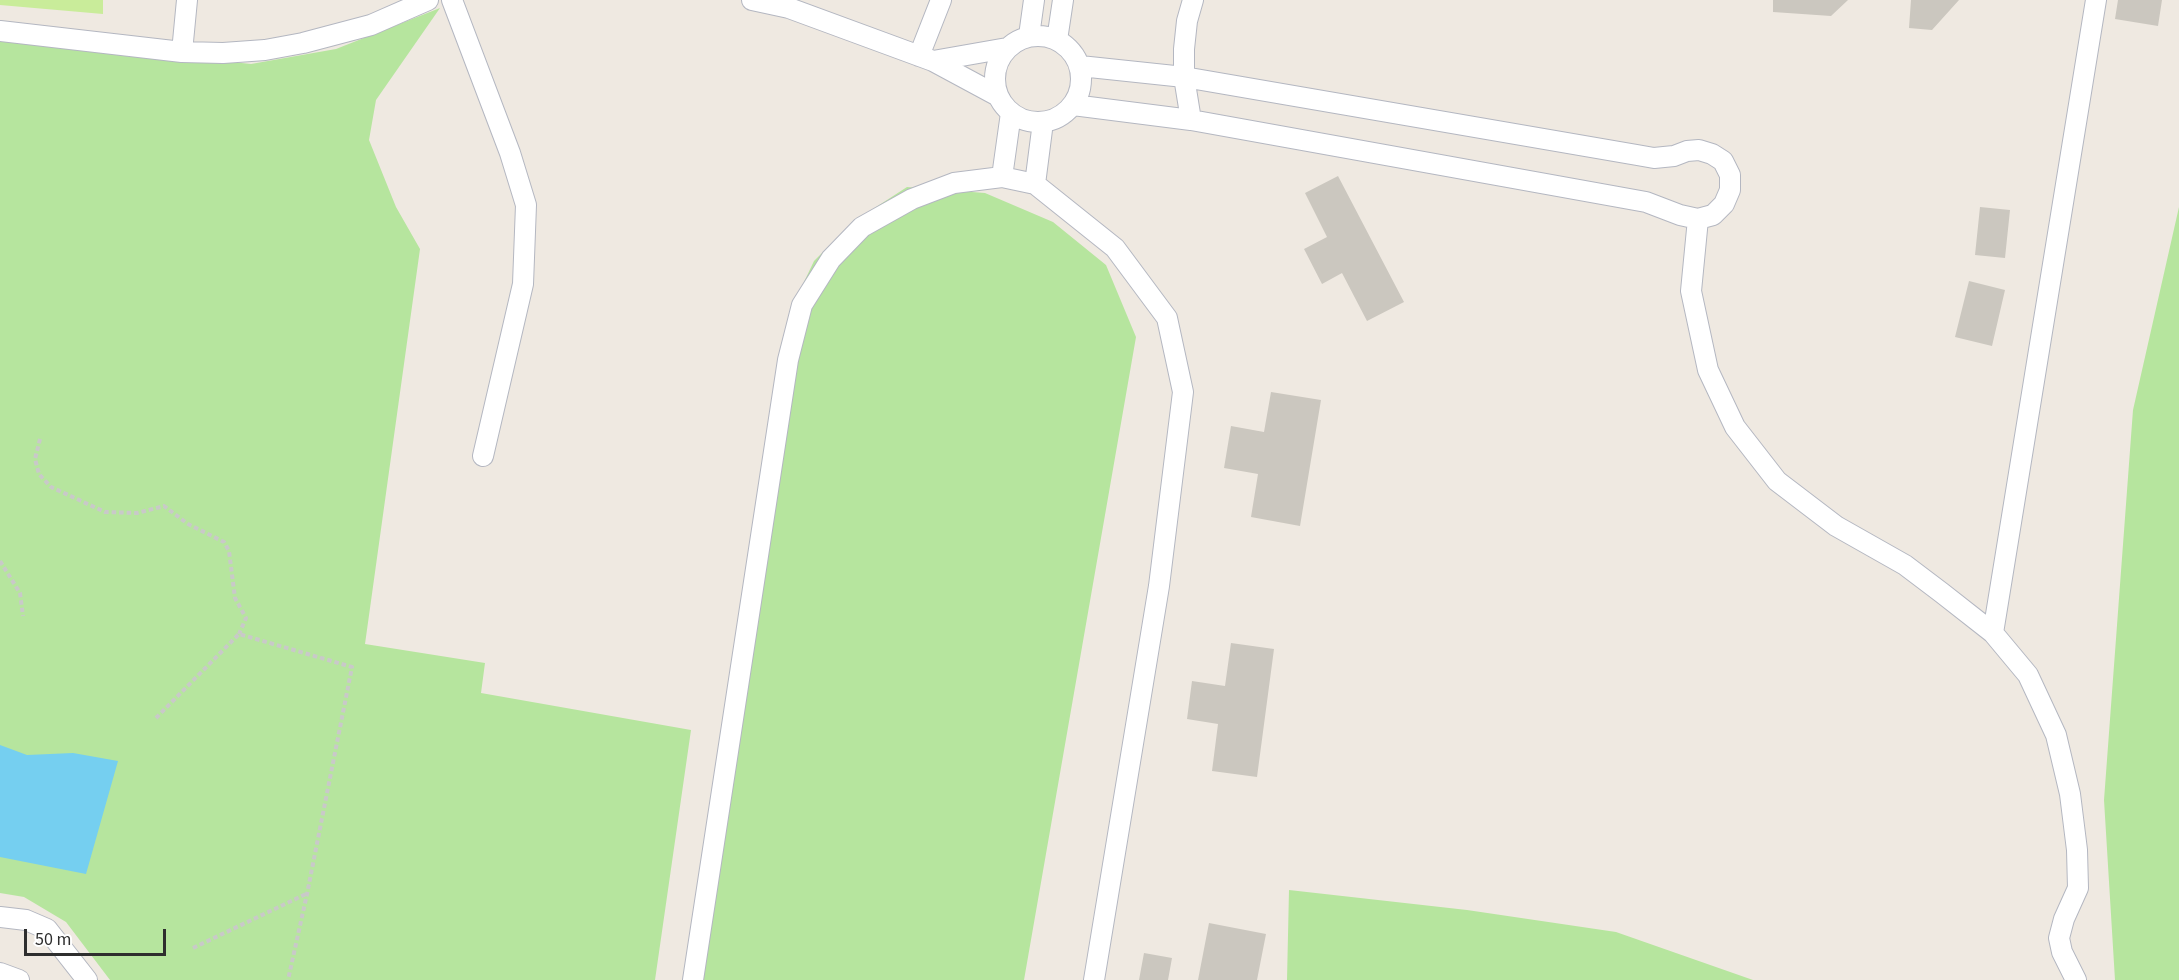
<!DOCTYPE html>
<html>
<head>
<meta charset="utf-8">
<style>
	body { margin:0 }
	#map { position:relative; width:2179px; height:980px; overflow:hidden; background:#efe9e1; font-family:"Source Sans 3",sans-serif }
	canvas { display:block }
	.scale { position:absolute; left:24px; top:929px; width:142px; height:27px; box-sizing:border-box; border:3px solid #2e2e2e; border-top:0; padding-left:8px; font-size:18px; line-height:21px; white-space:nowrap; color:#2e2e2e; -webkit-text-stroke:4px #fff; paint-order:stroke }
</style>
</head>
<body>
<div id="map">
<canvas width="2179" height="980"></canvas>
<div class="scale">50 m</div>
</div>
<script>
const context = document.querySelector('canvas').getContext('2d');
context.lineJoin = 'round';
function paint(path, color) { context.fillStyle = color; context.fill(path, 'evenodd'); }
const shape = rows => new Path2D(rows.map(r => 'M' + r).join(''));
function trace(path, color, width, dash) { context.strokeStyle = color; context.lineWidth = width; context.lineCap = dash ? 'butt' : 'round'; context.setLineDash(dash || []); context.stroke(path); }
paint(shape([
	[440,8,376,100,369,140,396,207,420,249,365,644,485,663,481,693,691,730,655,980,110,980,66,922,24,897,0,893,0,37,251,64,336,49],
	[907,187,985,193,1053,222,1106,265,1136,337,1024,980,700,980,794,303,814,261,853,222],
	[2179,207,2179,980,2115,980,2104,800,2133,410],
	[1289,890,1467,910,1616,932,1753,980,1287,980]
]), '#b6e59e');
paint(shape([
	[0,0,103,0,103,14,0,5]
]), '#c9ec9a');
paint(shape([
	[0,745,27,755,73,753,118,761,86,874,0,857]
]), '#75cff0');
paint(shape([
	[1773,0,1848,0,1831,16,1773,12],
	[1911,0,1959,0,1932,30,1909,28],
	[2118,0,2162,0,2158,26,2115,19],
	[1338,176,1404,302,1367,321,1342,273,1322,284,1304,249,1327,237,1305,193],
	[1980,207,2010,210,2005,258,1975,255],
	[1969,281,2005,290,1992,346,1955,337],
	[1271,392,1321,400,1300,526,1251,517,1258,474,1224,468,1231,426,1264,432],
	[1231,643,1274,649,1257,777,1212,771,1218,724,1187,719,1192,681,1225,686],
	[1209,923,1266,934,1257,980,1198,980],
	[1144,953,1172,958,1168,980,1139,980]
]), '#cbc7bf');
const street = shape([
	[452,0,510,153,526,205,523,284,483,456],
	[752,0,789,8,933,61,998,96],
	[0,31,182,52,223,53,265,50,303,43,371,25,428,0],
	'995 79a43 43 0 1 1 86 0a43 43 0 1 1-86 0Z',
	[1029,36,1034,0],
	[1057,40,1063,0],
	[182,52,187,0],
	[919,56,941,0],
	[933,61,1007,48],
	[1073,105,1191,120,1646,202,1680,215,1698,219,1713,215,1724,204,1730,190,1730,175,1723,161,1712,154,1699,150,1687,151,1674,156,1654,158,1637,155,1184,77,1080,66],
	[1191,120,1184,77,1184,49,1187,21,1193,0],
	[1002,177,1011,113],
	[1035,184,1043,122],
	[1698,219,1691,291,1708,370,1735,427,1777,481,1836,526,1905,565,1942,593,1993,633,2028,675,2056,735,2070,794,2077,850,2078,888,2064,919,2059,938,2062,952,2076,980],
	[1993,633,2096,0],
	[0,917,26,920,47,929,87,980],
	[0,973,19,980],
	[693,980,788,360,802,305,831,259,862,227,912,199,954,183,1002,177,1035,184,1115,248,1167,318,1183,392,1159,586,1094,980]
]);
trace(street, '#b4b7c1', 22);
trace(shape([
	[40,439,35,459,39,474,51,487,105,512,137,513,164,506,188,524,224,542,229,551,235,598,246,618,239,634],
	[0,561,20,593,23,616],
	[156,718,239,634,352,667,307,894,288,980],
	[193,948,306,894]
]), '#c9c9c9', 4, [4.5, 3]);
trace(street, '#fff', 20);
</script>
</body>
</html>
